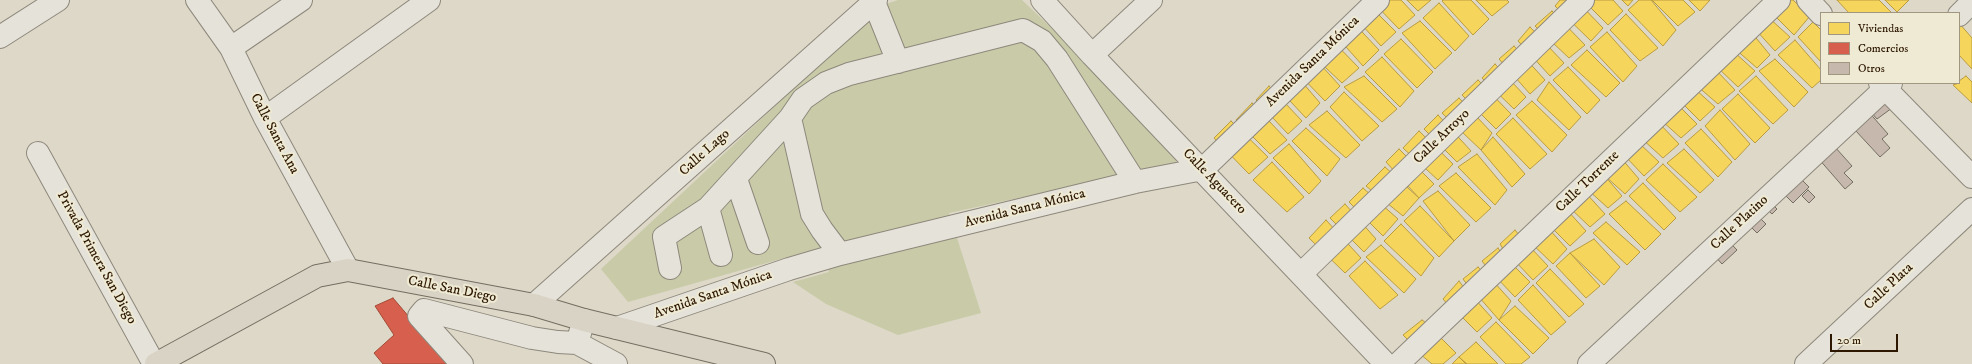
<!DOCTYPE html>
<html>
<head>
<meta charset="utf-8">
<style>
	body { margin:0 }
	#map { position:relative; width:1972px; height:364px; overflow:hidden; background:#ddd8c7; font-family:"IM FELL DW Pica",serif }
	canvas { display:block }
	.legend { position:absolute; left:1820px; top:12px; width:140px; height:72px; box-sizing:border-box; background:#efead4; border:1px solid #a1967f; margin:0; padding:5px 7px; list-style:none; font-size:12px; color:#2d1700 }
	.legend li { display:flex; align-items:center; gap:8px; height:20px }
	.legend b { width:20px; border:1px solid #a1967f }
	.scale { position:absolute; left:1830px; top:334px; width:68px; height:18px; box-sizing:border-box; border:2px solid #2d1700; border-top:0; padding-left:5px; font-size:12px; line-height:14px; white-space:nowrap; color:#2d1700; -webkit-text-stroke:3px #efead4; paint-order:stroke }
</style>
</head>
<body>
<div id="map">
<canvas width="1972" height="364"></canvas>
<ul class="legend">
<li><b style="height:11px;background:#f6d55c"></b>Viviendas</li>
<li><b style="height:11px;background:#d6604d"></b>Comercios</li>
<li><b style="height:11px;background:#c7b8ad"></b>Otros</li>
</ul>
<div class="scale">20 m</div>
</div>
<script>
const context = document.querySelector('canvas').getContext('2d');
context.lineJoin = 'round';
function paint(path, color) { context.fillStyle = color; context.fill(path, 'evenodd'); }
const shape = rows => new Path2D(rows.map(r => 'M' + r).join(''));
function trace(path, color, width, dash) { context.strokeStyle = color; context.lineWidth = width; context.lineCap = dash ? 'butt' : 'round'; context.setLineDash(dash || []); context.stroke(path); }
function write(font, color, halo, rows, align = 'center') {
  context.font = font + ' "IM FELL DW Pica",serif'; context.lineWidth = 4; context.setLineDash([]); context.textBaseline = 'middle'; context.strokeStyle = halo; context.fillStyle = color; for (const [text, x, y, turn = 0] of rows) {
    context.save(); context.translate(x, y); context.rotate((+turn || 0) * Math.PI / 180); context.textAlign = isNaN(turn) ? turn : align; if (halo) context.strokeText(text, 0, 0); context.fillText(text, 0, 0); context.restore();
  }
}
paint(shape([
	[898,0,1022,0,1177,148,1176,164,949,213,981,313,898,335,826,304,793,282,829,272,820,248,628,302,601,269,883,5]
]), '#c9cba8');
const homes = shape([
	[1364,0,1396,32,1381,46,1352,14,1364,0],
	[1371,0,1401,0,1415,15,1399,29,1371,0],
	[1407,0,1431,0,1418,11,1407,0],
	[1443,0,1471,0,1489,19,1473,35,1442,1,1443,0],
	[1476,0,1507,0,1509,2,1492,16,1476,0],
	[1560,0,1576,0,1603,28,1591,41,1555,6,1560,0],
	[1583,0,1613,0,1623,11,1608,25,1583,0],
	[1622,0,1633,0,1628,6,1622,0],
	[1639,0,1651,0,1676,30,1663,46,1628,10,1639,0],
	[1652,0,1683,0,1695,12,1678,26,1652,0],
	[1689,0,1710,0,1700,11,1689,0],
	[1784,0,1793,0,1810,16,1794,35,1772,13,1784,0],
	[1837,0,1879,0,1892,13,1849,13,1837,0],
	[1885,0,1909,0,1897,12,1885,0],
	[1439,3,1469,36,1455,51,1423,18,1439,3],
	[1552,11,1585,45,1569,58,1535,26,1552,11],
	[1626,14,1658,48,1640,61,1610,30,1626,14],
	[1348,17,1379,50,1363,66,1331,30,1348,17],
	[1768,17,1790,37,1775,51,1755,29,1768,17],
	[1420,21,1452,53,1435,69,1402,33,1420,21],
	[1813,22,1821,30,1821,62,1798,37,1813,22],
	[1959,23,1972,38,1972,69,1959,55,1959,23],
	[1530,27,1564,63,1550,76,1518,41,1530,27],
	[1607,32,1637,66,1623,82,1590,47,1607,32],
	[1752,33,1770,55,1757,68,1734,48,1752,33],
	[1327,35,1359,68,1342,83,1310,53,1327,35],
	[1401,39,1433,72,1417,88,1384,54,1401,39],
	[1795,40,1821,70,1821,80,1812,88,1778,55,1795,40],
	[1514,46,1545,80,1530,94,1499,59,1514,46],
	[1587,50,1620,83,1606,97,1571,65,1587,50],
	[1733,51,1755,71,1738,87,1717,67,1733,51],
	[1310,53,1340,86,1325,101,1293,68,1310,53],
	[1382,57,1414,91,1400,107,1365,72,1382,57],
	[1775,59,1808,92,1794,107,1759,71,1775,59],
	[1495,64,1526,97,1514,109,1482,78,1495,64],
	[1568,67,1600,100,1587,114,1553,80,1568,67],
	[1291,69,1320,103,1306,118,1275,85,1291,69],
	[1715,69,1735,90,1718,104,1696,85,1715,69],
	[1364,76,1397,109,1382,122,1344,87,1364,76],
	[1756,76,1788,110,1773,124,1739,91,1756,76],
	[1966,76,1972,82,1972,103,1953,85,1959,83,1959,81,1966,76],
	[1478,80,1511,114,1496,129,1462,95,1478,80],
	[1549,82,1581,117,1569,130,1537,100,1549,82],
	[1269,86,1302,121,1288,134,1256,100,1269,86],
	[1695,89,1715,107,1700,121,1681,102,1695,89],
	[1344,92,1379,126,1362,141,1330,107,1344,92],
	[1738,94,1770,128,1755,143,1722,109,1738,94],
	[1459,98,1492,133,1481,150,1442,113,1459,98],
	[1532,101,1567,135,1552,152,1516,115,1532,101],
	[1252,103,1287,140,1270,154,1236,120,1252,103],
	[1679,106,1697,124,1681,138,1662,121,1679,106],
	[1720,110,1750,144,1735,160,1705,126,1720,110],
	[1327,111,1360,145,1346,158,1309,125,1327,111],
	[1438,115,1471,151,1457,162,1424,129,1438,115],
	[1513,118,1547,154,1530,169,1496,134,1513,118],
	[1231,121,1268,157,1249,174,1214,138,1231,121],
	[1658,122,1679,144,1663,158,1641,138,1658,122],
	[1306,128,1340,159,1327,176,1292,141,1306,128],
	[1701,129,1732,162,1718,177,1685,143,1701,129],
	[1419,131,1453,164,1438,180,1403,148,1419,131],
	[1493,137,1525,174,1512,187,1481,150,1493,137],
	[1639,143,1659,162,1644,176,1624,155,1639,143],
	[1289,144,1321,181,1309,194,1273,158,1289,144],
	[1399,149,1434,184,1419,198,1386,162,1399,149],
	[1684,149,1714,180,1700,193,1667,163,1684,149],
	[1477,154,1507,190,1495,205,1458,167,1477,154],
	[1621,158,1639,179,1625,194,1604,175,1621,158],
	[1272,162,1304,197,1287,212,1253,180,1272,162],
	[1663,164,1697,197,1680,212,1646,180,1663,164],
	[1385,167,1419,198,1403,216,1366,186,1385,167],
	[1456,173,1491,208,1476,222,1439,186,1456,173],
	[1604,175,1622,196,1608,208,1587,189,1604,175],
	[1643,183,1676,218,1664,230,1629,196,1643,183],
	[1363,188,1398,219,1383,236,1349,202,1363,188],
	[1438,191,1470,225,1454,241,1423,201,1438,191],
	[1584,191,1605,214,1590,227,1569,207,1584,191],
	[1626,201,1661,234,1645,250,1609,214,1626,201],
	[1345,204,1376,239,1364,252,1330,218,1345,204],
	[1420,206,1454,241,1439,257,1404,221,1420,206],
	[1567,210,1586,231,1570,246,1551,227,1567,210],
	[1326,220,1361,258,1345,273,1309,238,1326,220],
	[1606,222,1640,252,1627,265,1593,233,1606,222],
	[1401,224,1434,258,1421,276,1384,241,1401,224],
	[1548,228,1567,249,1553,264,1531,243,1548,228],
	[1515,230,1522,239,1507,255,1500,244,1515,230],
	[1594,239,1620,267,1604,285,1570,253,1594,239],
	[1381,245,1416,279,1404,293,1366,257,1381,245],
	[1530,247,1548,266,1533,280,1514,260,1530,247],
	[1498,248,1503,256,1489,270,1482,261,1498,248],
	[1570,253,1600,286,1586,298,1556,266,1570,253],
	[1365,261,1398,295,1380,309,1349,276,1365,261],
	[1511,263,1530,282,1515,297,1496,277,1511,263],
	[1478,267,1485,274,1469,287,1463,279,1478,267],
	[1550,269,1584,304,1569,317,1536,283,1550,269],
	[1459,281,1467,292,1450,307,1443,299,1459,281],
	[1493,281,1511,301,1499,320,1479,297,1493,281],
	[1533,285,1566,322,1551,335,1518,300,1533,285],
	[1474,298,1492,318,1477,332,1455,310,1474,298],
	[1515,306,1549,338,1533,354,1499,320,1515,306],
	[1422,320,1430,326,1412,344,1403,335,1422,320],
	[1496,322,1530,357,1521,364,1506,364,1480,337,1496,322],
	[1437,334,1456,353,1443,364,1432,364,1419,353,1437,334],
	[1476,342,1498,364,1467,364,1459,357,1476,342],
	[1459,357,1466,364,1452,364,1459,357]
]);
paint(homes, '#f6d55c');
trace(homes, '#ba9c40', 1);
const shops = shape([
	[393,298,449,364,383,364,374,353,394,335,375,306,393,298]
]);
paint(shops, '#d6604d');
trace(shops, '#a34a36', 1);
const building = shape([
	[1878,85,1896,105,1877,119,1864,104,1878,85],
	[1860,102,1888,134,1882,139,1890,148,1880,157,1843,117,1860,102],
	[1826,137,1852,166,1844,173,1853,182,1845,189,1811,150,1826,137],
	[1790,168,1809,187,1793,203,1774,184,1790,168],
	[1808,190,1815,197,1809,203,1802,196,1808,190],
	[1760,192,1777,209,1772,214,1755,198,1760,192],
	[1747,205,1766,224,1757,233,1738,214,1747,205],
	[1719,231,1737,250,1722,264,1713,254,1719,231]
]);
paint(building, '#c7b8ad');
trace(building, '#746e62', 1);
const minor = shape([
	[197,0,231,48,265,118,348,270],
	[1042,0,1092,55,1386,364],
	[1808,0,1821,14],
	[874,2,898,62],
	[1959,15,1972,2],
	[0,37,58,0],
	[231,48,301,0],
	[1092,55,1151,0],
	[1880,83,1972,177],
	[265,118,429,0],
	[38,153,154,364],
	[736,179,758,243],
	[708,208,721,255],
	[840,254,822,230,812,214,790,118,803,99,826,83,849,74,1023,30,1042,41,1057,59,1135,182],
	[670,268,664,237,708,208,790,118],
	[1301,274,1583,0],
	[534,305,876,0],
	[617,328,789,269,840,254,1135,182,1203,169,1378,0],
	[577,343,616,364],
	[462,364,419,316,424,310,532,338,558,342,577,343,584,320],
	[1398,364,1779,0],
	[1589,364,1891,83],
	[1806,364,1972,209]
]);
const major = shape([
	[156,364,317,276,348,270,534,305,584,320,764,364]
]);
trace(minor, '#8e887c', 24);
trace(major, '#746e62', 24);
trace(minor, '#e5e2da', 22);
trace(major, '#d9d3c5', 22);
write('14px', '#2d1700', '#efead4', [
	["Avenida Santa Mónica",1313,62,-44],
	["Calle Santa Ana",274,134,62],
	["Calle Arroyo",1442,137,-44],
	["Calle Lago",705,153,-42],
	["Calle Aguacero",1214,182,46],
	["Calle Torrente",1588,182,-44],
	["Avenida Santa Mónica",1025,209,-14],
	["Calle Platino",1740,223,-43],
	["Privada Primera San Diego",96,258,61],
	["Calle Plata",1889,287,-43],
	["Calle San Diego",452,290,11],
	["Avenida Santa Mónica",713,295,-19]
]);
</script>
</body>
</html>
